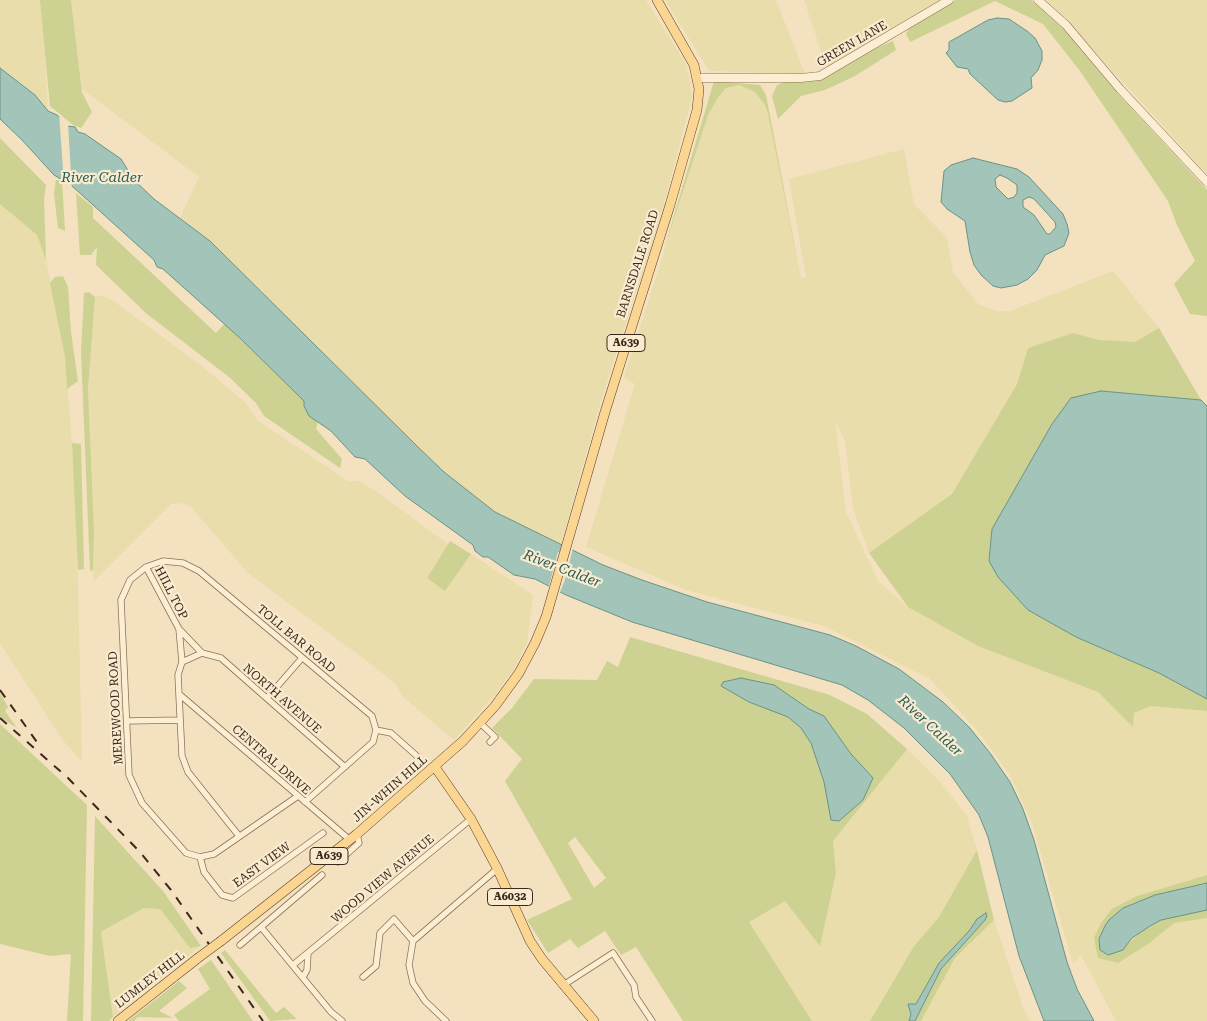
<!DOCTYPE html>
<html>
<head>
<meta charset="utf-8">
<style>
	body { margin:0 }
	canvas { display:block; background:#f3e1bf }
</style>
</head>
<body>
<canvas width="1207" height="1021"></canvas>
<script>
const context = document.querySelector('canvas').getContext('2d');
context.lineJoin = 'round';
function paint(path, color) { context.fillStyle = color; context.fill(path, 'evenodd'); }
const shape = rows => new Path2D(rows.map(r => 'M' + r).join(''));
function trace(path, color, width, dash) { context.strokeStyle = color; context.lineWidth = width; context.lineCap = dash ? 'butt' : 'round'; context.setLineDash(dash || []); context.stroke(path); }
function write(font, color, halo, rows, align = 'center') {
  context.font = font + ' "Roboto Serif",serif'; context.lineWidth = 4.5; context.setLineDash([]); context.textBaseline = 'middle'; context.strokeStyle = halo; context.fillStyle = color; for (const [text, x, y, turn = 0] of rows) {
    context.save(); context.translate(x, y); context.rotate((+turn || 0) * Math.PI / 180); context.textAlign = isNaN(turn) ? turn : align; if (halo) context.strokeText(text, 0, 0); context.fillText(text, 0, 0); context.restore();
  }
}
paint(shape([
	[0,0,42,0,48,111,35,95,0,68],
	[71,0,646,0,684,61,690,79,692,98,660,218,600,404,561,544,495,512,444,472,210,241,180,218,199,177,82,89],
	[665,0,776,0,805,74,712,71,708,69],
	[804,0,942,0,827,69],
	[1046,0,1207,0,1207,174,1072,26],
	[739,85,755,92,765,105,768,114,801,278,806,277,789,179,904,149,914,204,947,238,953,272,978,304,997,311,1010,311,1113,271,1159,328,1135,343,1099,340,1073,333,1028,348,1017,384,952,495,869,553,853,508,845,441,835,421,846,512,878,581,908,607,978,646,1098,692,1133,726,1134,713,1151,706,1207,711,1207,875,1137,896,1151,942,1174,923,1207,918,1207,1021,1116,1021,1081,955,1073,964,1032,823,1010,775,977,730,927,676,928,678,824,626,686,590,586,547,635,384,624,377,708,115,717,99,726,88],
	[0,204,37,235,46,260,65,357,76,494,82,762,62,739,0,643],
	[100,295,112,300,198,363,245,402,257,420,348,481,359,481,380,494,448,544,427,578,446,590,471,554,533,595,527,643,514,669,496,694,454,740,402,696,396,684,371,664,249,574,191,507,183,503,171,504,93,582,94,531,88,389,95,297],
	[907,749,940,782,967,816,977,850,939,917,914,946,870,1021,812,1021,749,922,785,901,820,945,836,873,833,841],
	[144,908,160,909,190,948,201,946,113,1017,101,933],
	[994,920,1023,1007,1030,1021,921,1021,955,958]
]), '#e9ddab');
paint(shape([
	[40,0,71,0,82,92,92,112,81,128,73,125,50,106],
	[956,0,1031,0,1042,8,1065,31,1118,94,1207,190,1207,316,1190,314,1174,284,1195,261,1177,225,1168,201,1080,71,1043,24,995,1,910,42,906,34,909,28],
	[893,41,896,50,855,76,825,90,801,96,778,119,772,96,777,85,785,82,820,79,869,51],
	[714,81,760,85,766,95,801,278,768,114,765,105,755,92,739,85,726,88,717,99,708,115,662,256],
	[0,138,46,185,44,199,46,260,37,235,0,204],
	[56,180,62,180,65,231,58,228,54,194],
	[76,193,93,207,93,218,216,333,225,323,304,401,304,406,318,421,316,429,342,459,340,468,264,416,256,403,229,377,147,314,96,265,97,247,91,255,80,255],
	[63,276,68,287,71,332,78,381,67,389,65,357,50,283,55,277],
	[89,292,95,297,88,389,94,531,93,570,90,571,81,351,84,293],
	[1159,328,1201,400,1101,391,1052,424,992,529,989,561,1028,610,1076,637,1159,673,1207,699,1207,711,1151,706,1134,713,1133,727,1098,692,978,646,908,607,869,553,952,494,1017,384,1028,348,1073,333,1099,340,1135,342],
	[72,443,81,444,84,569,78,570],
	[450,541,471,554,445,591,427,578],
	[630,637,830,695,867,714,907,749,833,841,836,873,820,946,785,901,749,922,812,1021,683,1021,636,947,621,955,605,931,578,948,570,939,548,953,527,920,572,899,505,781,522,759,492,728,512,708,534,679,597,680,607,661,618,667],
	[575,837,606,878,594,888,568,843],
	[0,693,8,707,5,711,17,728,0,717],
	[0,724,87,805,83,1021,67,1021,71,954,50,956,0,944],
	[95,816,163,891,201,946,190,948,160,909,144,908,101,932,113,1017,109,1021,91,1021],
	[977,850,994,920,955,958,921,1021,915,1021,941,969,987,916,977,919,970,931,939,964,916,1004,912,1005,909,1021,870,1021,914,946,939,917],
	[1207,875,1207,883,1133,903,1124,908,1109,920,1099,939,1123,950,1141,931,1161,920,1203,909,1207,910,1207,918,1174,923,1151,942,1118,963,1098,958,1094,938,1101,923,1112,909,1137,896],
	[225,950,276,1013,284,1007,297,1019,270,1021,221,953],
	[211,960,253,1021,179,1021,174,1015,210,989,198,969],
	[179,981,187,988,159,1011,173,1018,138,1017,134,1021,128,1021]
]), '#cdd292');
const water = shape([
	[997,18,1009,19,1027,31,1035,38,1042,51,1042,60,1038,70,1031,78,1032,88,1012,101,1005,102,998,100,970,74,968,69,957,67,946,53,949,50,949,42,988,20,997,18],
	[0,68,35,95,48,111,57,115,67,126,75,127,78,132,85,134,121,159,134,180,154,199,210,241,418,447,444,472,495,512,603,565,642,580,707,602,830,635,856,646,899,669,943,702,969,727,990,753,1010,782,1023,809,1034,840,1067,962,1077,989,1094,1021,1044,1021,1019,956,988,837,979,815,950,774,904,728,868,700,842,685,632,622,566,595,535,579,514,575,488,557,483,557,475,551,473,545,405,496,365,459,355,457,331,431,309,416,304,406,304,401,241,339,163,269,157,267,154,260,72,186,54,175,22,140,0,119,0,68],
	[973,158,1017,169,1029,177,1063,214,1067,224,1069,233,1064,246,1045,255,1037,270,1028,279,1017,285,1001,288,993,286,981,275,974,265,970,252,965,221,947,209,941,202,944,171,951,165,973,158],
	[1000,175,1007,178,1017,185,1017,193,1014,197,1008,199,996,187,995,179,1000,175],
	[1029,197,1034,199,1055,222,1056,227,1050,234,1047,234,1034,215,1023,207,1023,200,1029,197],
	[1101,391,1201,400,1207,406,1207,699,1159,673,1076,637,1028,610,998,577,989,561,992,529,1052,424,1071,398,1101,391],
	[741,678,774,685,809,709,824,716,851,754,873,778,863,800,839,821,831,820,824,782,811,743,801,728,788,717,749,702,721,686,723,682,741,678],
	[1207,883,1207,910,1161,920,1150,926,1132,938,1123,950,1108,955,1100,950,1099,939,1105,926,1109,920,1123,908,1155,895,1207,883],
	[986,913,987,916,985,920,941,969,915,1021,909,1021,911,1014,908,1004,916,1004,939,963,969,931,977,919,986,913]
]);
paint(water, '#a3c4b9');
trace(water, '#699387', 1);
paint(shape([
	[59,113,68,123,72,191,64,183],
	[563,542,573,548,566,577,559,595,548,589,558,552,560,552]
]), '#f3e1bf');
const minor = shape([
	[146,567,179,629,202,653],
	[179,629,182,662],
	[202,653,182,662,178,675,182,756,188,772,239,836],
	[202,653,221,658,345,767],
	[179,694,350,840],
	[267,698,302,658],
	[127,721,180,720],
	[480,723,495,737,490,742],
	[376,730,391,733,418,757],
	[298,796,214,854,200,857,186,853,142,803,129,775,121,600,130,580,146,567,163,561,183,563,199,571,372,716,376,730,373,742,305,802],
	[200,857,204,872,222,895,233,898,323,833],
	[338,862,359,843,357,834],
	[261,927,331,1012,342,1021],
	[240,945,322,875],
	[293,965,471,819],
	[303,977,307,970,308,953],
	[363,977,376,966,380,933,394,919,413,941],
	[565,984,613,953,634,985,636,997,652,1021],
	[446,1021,425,1001,413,983,409,965,413,941,497,869]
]);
const tertiary = shape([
	[1038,0,1066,25,1120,89,1207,182],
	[698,78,801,78,820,76,949,0]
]);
const primary = shape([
	[435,767,471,819,497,868,530,941,542,959,594,1021],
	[221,941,357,834,463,741,495,706,519,673,535,643,546,617,605,412,670,205,697,110,699,89,694,65,657,0],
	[118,1021,198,958]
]);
trace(minor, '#8d7155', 7);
trace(tertiary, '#8d7155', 9);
trace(primary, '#5b3f2a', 10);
trace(minor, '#fceed3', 5.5);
trace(tertiary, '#fceed3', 8);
trace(primary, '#fad692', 9);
trace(shape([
	[0,690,39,745],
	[0,718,68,778,139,851,171,890,263,1021]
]), '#3b291b', 2, [9, 9]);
const primaryBridge = shape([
	[198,958,221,941]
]);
trace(primaryBridge, '#5b3f2a', 10, []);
trace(primaryBridge, '#fad692', 9);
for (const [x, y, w] of [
	[626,343,38],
	[329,856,38],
	[510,897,45]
]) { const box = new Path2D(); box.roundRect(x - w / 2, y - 8.5, w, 17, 4); context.fillStyle = '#f9ebcf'; context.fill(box); trace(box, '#3b291b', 1); }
write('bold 11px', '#3b291b', null, [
	["A639",626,343],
	["A639",329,856],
	["A6032",510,897]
]);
write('12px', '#3b291b', '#f9ebcf', [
	["GREEN LANE",852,44,-30],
	["BARNSDALE ROAD",638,264,-72],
	["HILL TOP",171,593,63],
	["TOLL BAR ROAD",296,639,40],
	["NORTH AVENUE",282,699,41],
	["MEREWOOD ROAD",116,708,-93],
	["CENTRAL DRIVE",271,760,41],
	["JIN-WHIN HILL",390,789,-41],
	["EAST VIEW",262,865,-36],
	["WOOD VIEW AVENUE",383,879,-40],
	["LUMLEY HILL",150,980,-38]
]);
write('italic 14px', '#295d57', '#f9ebcf', [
	["River Calder",102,178],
	["River Calder",562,569,21],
	["River Calder",930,726,43]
]);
</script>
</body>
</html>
